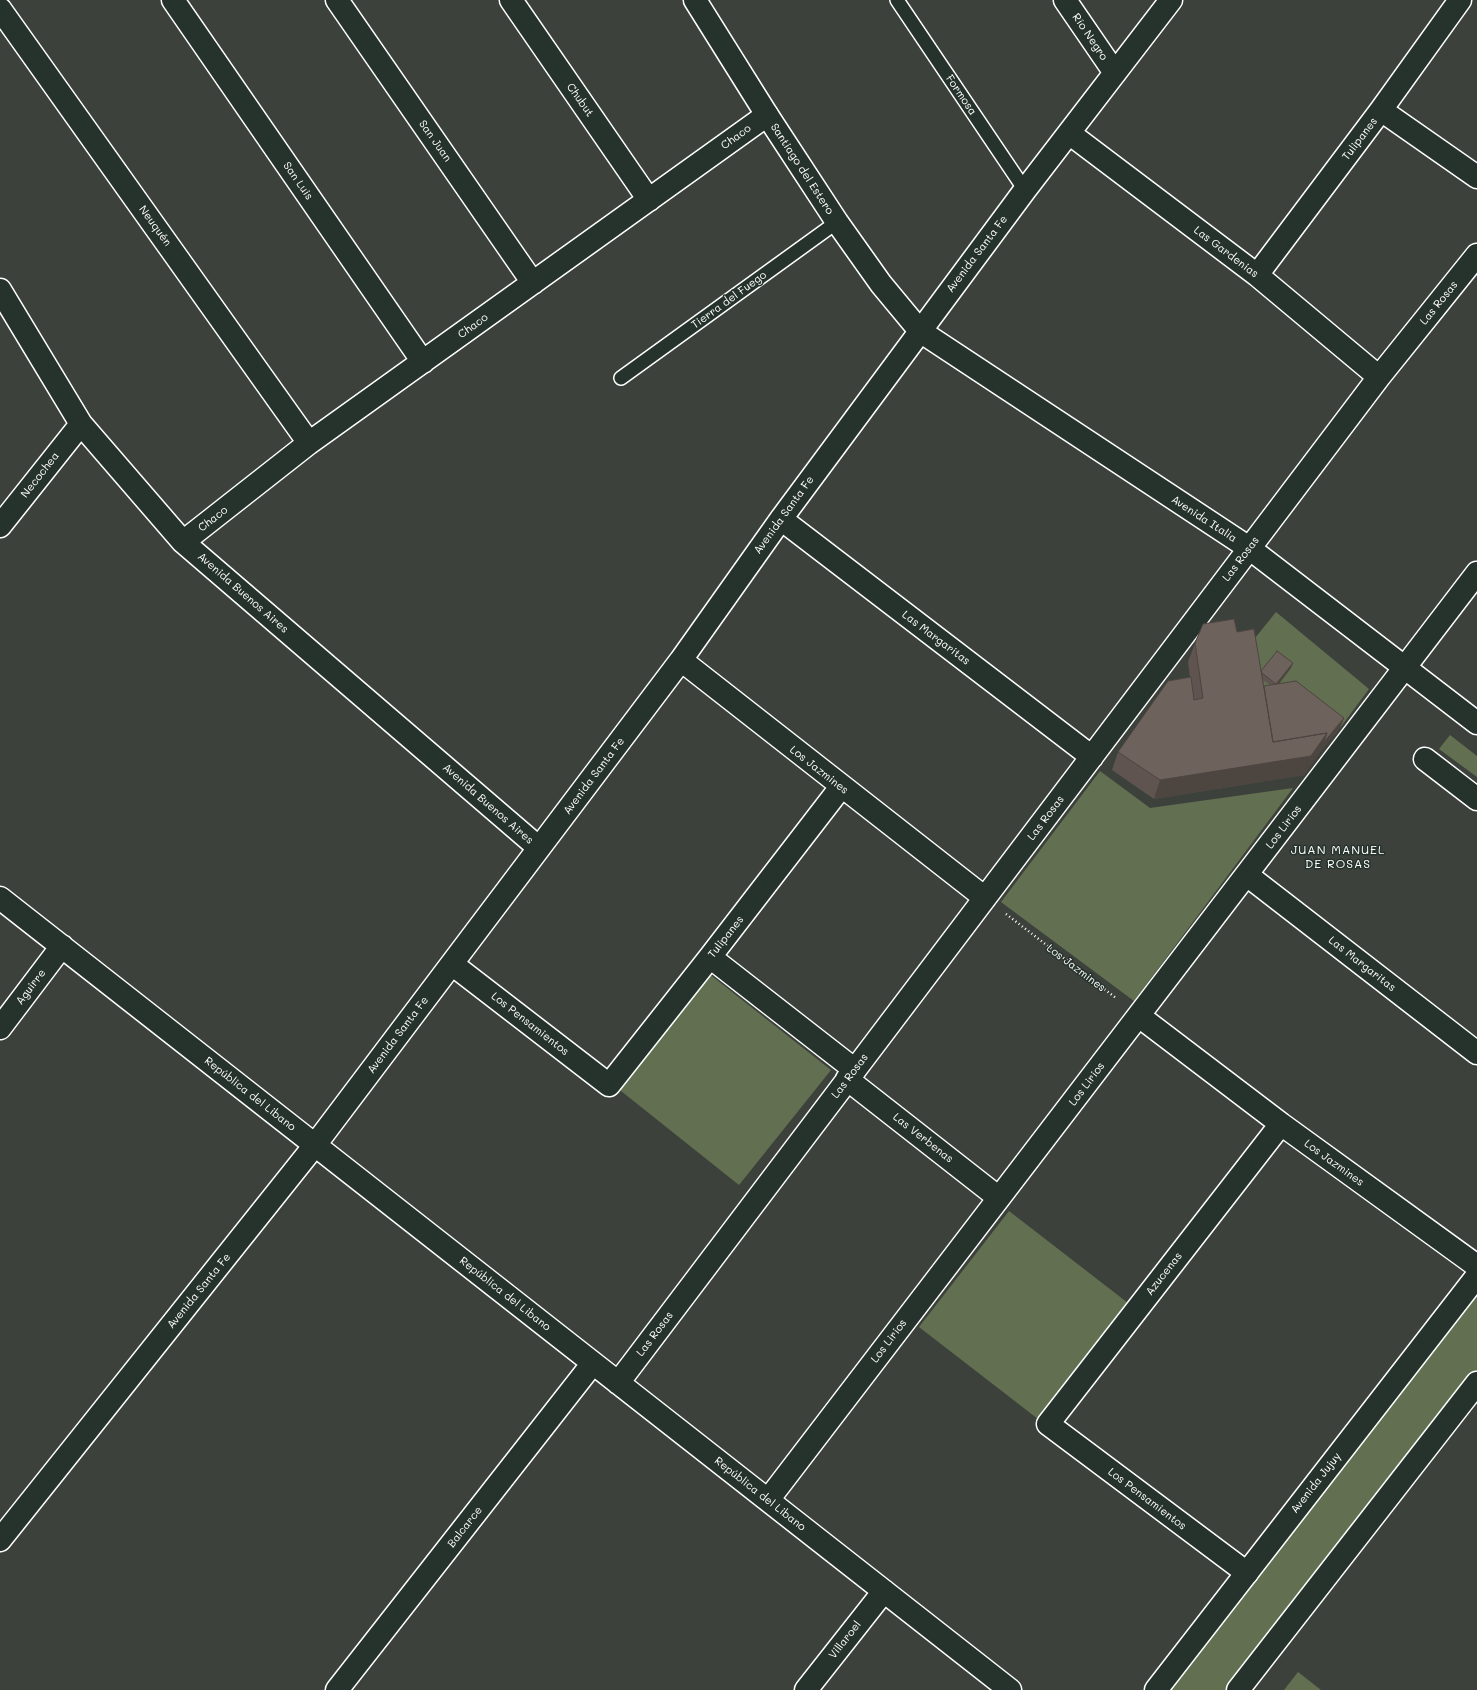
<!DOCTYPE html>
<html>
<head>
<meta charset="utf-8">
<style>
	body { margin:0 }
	canvas { display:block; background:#3c413b }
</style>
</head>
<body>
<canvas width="1477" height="1690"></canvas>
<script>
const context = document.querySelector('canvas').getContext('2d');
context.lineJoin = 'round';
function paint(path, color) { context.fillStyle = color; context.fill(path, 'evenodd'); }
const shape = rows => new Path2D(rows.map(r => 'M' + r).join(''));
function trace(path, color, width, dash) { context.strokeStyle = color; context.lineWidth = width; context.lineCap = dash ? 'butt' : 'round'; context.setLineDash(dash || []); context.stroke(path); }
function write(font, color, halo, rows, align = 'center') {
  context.font = font + ' Mali,sans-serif'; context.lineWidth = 3; context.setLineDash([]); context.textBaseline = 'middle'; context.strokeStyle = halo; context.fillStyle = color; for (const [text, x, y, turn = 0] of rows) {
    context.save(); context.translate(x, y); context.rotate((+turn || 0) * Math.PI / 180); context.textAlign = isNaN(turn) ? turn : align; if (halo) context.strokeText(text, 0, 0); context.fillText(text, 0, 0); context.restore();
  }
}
paint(shape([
	[1276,612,1369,689,1340,728,1293,691,1255,697,1247,648],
	[1450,735,1477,756,1477,777,1439,749],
	[1100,771,1150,808,1293,788,1134,1001,1001,902],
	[708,973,831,1070,739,1185,616,1087],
	[1009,1211,1128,1303,1038,1419,919,1327],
	[1477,1276,1477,1383,1238,1690,1156,1690],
	[1298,1672,1321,1690,1284,1690]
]), '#627051');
const lane = shape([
	[897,0,1025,190],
	[621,378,837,222]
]);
const street = shape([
	[173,0,423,362],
	[337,0,533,283],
	[511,0,649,200],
	[1065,0,1115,73],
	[0,9,309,443],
	[1381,110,1477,177],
	[1069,133,1257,275,1379,377],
	[1257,275,1381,110,1460,0],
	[0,290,81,424,183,542,539,848],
	[781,519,1092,757],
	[0,526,81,424],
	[183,542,309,443,767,115],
	[681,660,985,898],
	[1425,759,1477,799],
	[1247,875,1477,1053],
	[0,898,1010,1690],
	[710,957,855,1070],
	[452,964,609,1085,710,957,841,787],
	[1139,1016,1281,1124,1477,1266],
	[0,1028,62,946],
	[847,1079,999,1198],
	[618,1383,1379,377,1477,255],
	[768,1500,1477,573],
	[0,1540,315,1145,681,660,781,519,1025,190,1171,0],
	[1247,1573,1048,1424,1281,1124],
	[337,1690,593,1363],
	[806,1690,884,1591]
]);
const secondary = shape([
	[695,0,767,115,837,222,881,284,920,331,1249,548,1477,723],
	[1156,1690,1477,1276],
	[1238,1690,1477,1383]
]);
trace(lane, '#fff', 16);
trace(street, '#fff', 25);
trace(secondary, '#fff', 25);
trace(shape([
	[1006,914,1116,998]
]), '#fff', 2.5, [1, 3]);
trace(lane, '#26332d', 13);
trace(street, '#26332d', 22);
trace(secondary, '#26332d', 22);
paint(shape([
	[1237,632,1261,671,1293,663,1291,668,1278,684,1344,718,1340,728,1320,752,1304,775,1154,799,1112,770,1118,752,1190,677,1188,662,1195,643],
	[1263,680,1270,685,1264,686]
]), '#5f544f');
paint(shape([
	[1293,663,1291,668,1275,689,1276,684],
	[1344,718,1340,728,1320,752,1304,775,1154,799,1160,780,1327,733]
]), '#4d4540');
const building = shape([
	[1234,619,1237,632,1254,629,1273,742,1327,733,1311,756,1160,780,1118,752,1168,681,1191,677,1194,700,1203,698,1195,643,1203,624,1234,619],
	[1277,651,1293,663,1276,684,1262,673,1261,671,1277,651],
	[1296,681,1344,718,1324,742,1327,733,1273,742,1264,686,1296,681]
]);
paint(building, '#6e625c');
trace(building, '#4d4540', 1);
write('11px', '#fff', '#26332d', [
	["Río Negro",1090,37,56],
	["Formosa",961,95,56],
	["Chubut",580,100,55],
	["Chaco",736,137,-36],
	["Tulipanes",1360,139,-53],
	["San Juan",435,141,55],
	["Santiago del Estero",802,169,57],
	["San Luis",298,181,55],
	["Neuquén",155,226,54],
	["Las Gardenias",1226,252,37],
	["Avenida Santa Fe",977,254,-53],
	["Tierra del Fuego",729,300,-36],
	["Las Rosas",1439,303,-51],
	["Chaco",473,326,-36],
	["Necochea",40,475,-52],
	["Avenida Santa Fe",784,515,-54],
	["Chaco",213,519,-38],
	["Avenida Italia",1204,519,33],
	["Las Rosas",1241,559,-53],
	["Avenida Buenos Aires",243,593,41],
	["Las Margaritas",936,638,37],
	["Los Jazmines",819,770,38],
	["Avenida Santa Fe",594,776,-53],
	["Avenida Buenos Aires",488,804,41],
	["Las Rosas",1046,818,-53],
	["Los Lirios",1284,827,-53],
	["Tulipanes",726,937,-52],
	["Las Margaritas",1362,964,38],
	["Los Jazmines",1076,968,37],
	["Aguirre",31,987,-53],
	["Los Pensamientos",530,1024,38],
	["Avenida Santa Fe",398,1035,-53],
	["Las Rosas",850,1076,-53],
	["Los Lirios",1087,1084,-53],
	["República del Libano",250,1094,38],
	["Las Verbenas",923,1138,38],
	["Los Jazmines",1334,1163,36],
	["Azucenas",1164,1274,-52],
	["Avenida Santa Fe",199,1291,-51],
	["República del Libano",505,1294,38],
	["Las Rosas",655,1334,-53],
	["Los Lirios",889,1341,-53],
	["Avenida Jujuy",1316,1483,-52],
	["República del Libano",760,1494,38],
	["Los Pensamientos",1147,1499,37],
	["Balcarce",465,1527,-52],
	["Villaroel",845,1640,-52]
]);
context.letterSpacing = '1px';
write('12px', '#fff', '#26332d', [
	["JUAN MANUEL",1338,850],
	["DE ROSAS",1338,864]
]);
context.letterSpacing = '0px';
</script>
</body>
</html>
